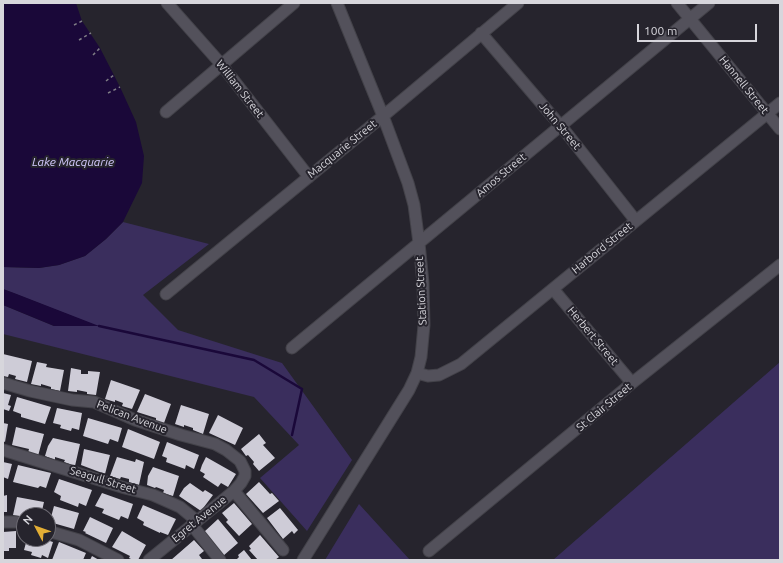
<!DOCTYPE html>
<html>
<head>
<meta charset="utf-8">
<style>
	body { margin:0 }
	#map { position:relative; width:783px; height:563px; overflow:hidden; background:#26242d; font-family:Ubuntu,sans-serif }
	canvas { display:block }
	.frame { position:absolute; inset:0; border:4px solid #d7d6dc; pointer-events:none }
	.north { position:absolute; left:16px; top:507px; width:40px; height:40px; box-sizing:border-box; background:#26242d; border:1px solid #6d6b73; border-radius:50%; rotate:311deg; font-size:11px; font-weight:700; line-height:16px; text-align:center; color:#d7d6dc }
	.north::after { content:''; display:block; margin:auto; width:14px; height:18px; background:#e3ae35; clip-path:polygon(50% 0,100% 100%,50% 72%,0 100%) }
	.scale { position:absolute; left:637px; top:24px; width:120px; height:18px; box-sizing:border-box; border:2px solid #d7d6dc; border-top:0; padding-left:5px; font-size:12px; line-height:14px; white-space:nowrap; color:#d7d6dc; -webkit-text-stroke:3px #26242d; paint-order:stroke }
</style>
</head>
<body>
<div id="map">
<canvas width="783" height="563"></canvas>
<div class="frame"></div>
<div class="north">N</div>
<div class="scale">100 m</div>
</div>
<script>
const context = document.querySelector('canvas').getContext('2d');
context.lineJoin = 'round';
function paint(path, color) { context.fillStyle = color; context.fill(path, 'evenodd'); }
const shape = rows => new Path2D(rows.map(r => 'M' + r).join(''));
function trace(path, color, width, dash) { context.strokeStyle = color; context.lineWidth = width; context.lineCap = dash ? 'butt' : 'round'; context.setLineDash(dash || []); context.stroke(path); }
function write(font, color, halo, rows, align = 'center') {
  context.font = font + ' Ubuntu,sans-serif'; context.lineWidth = 4; context.setLineDash([]); context.textBaseline = 'middle'; context.strokeStyle = halo; context.fillStyle = color; for (const [text, x, y, turn = 0] of rows) {
    context.save(); context.translate(x, y); context.rotate((+turn || 0) * Math.PI / 180); context.textAlign = isNaN(turn) ? turn : align; if (halo) context.strokeText(text, 0, 0); context.fillText(text, 0, 0); context.restore();
  }
}
paint(shape([
	[123,222,209,244,143,295,178,330,282,363,352,460,307,531,260,478,299,445,254,397,3,334,3,305,54,326,97,326,3,289,3,267,39,268,59,265,85,256,106,239],
	[780,362,780,560,553,560],
	[359,504,410,560,325,560]
]), '#3a2e5d');
paint(shape([
	[3,3,76,3,82,21,100,48,120,87,136,122,144,156,142,183,123,222,106,239,85,256,59,265,39,268,3,267],
	[3,289,14,293,99,326,54,326,3,305]
]), '#1a0839');
trace(shape([
	[99,326,254,360,302,389,292,435]
]), '#1a0839', 2.5);
paint(shape([
	[3,354,32,361,27,382,15,379,16,376,9,374,8,377,3,376],
	[37,362,47,364,46,367,64,370,60,391,51,389,51,387,41,384,41,386,31,384],
	[71,368,81,370,81,374,88,374,88,371,100,372,96,395,87,394,87,392,77,390,77,392,68,391],
	[111,380,140,390,132,409,122,406,123,403,115,400,115,402,105,399],
	[3,393,11,395,8,405,11,406,9,411,3,409],
	[145,394,171,404,164,423,156,421,156,418,137,412],
	[17,397,51,407,45,424,21,417,21,414,13,411],
	[181,405,209,414,203,434,193,430,193,428,184,425,184,427,175,424],
	[57,408,82,413,79,430,72,428,71,431,60,428,61,425,53,423],
	[218,415,243,428,235,445,209,433],
	[88,418,122,428,118,442,110,439,108,444,83,436],
	[3,423,8,424,5,442,3,441],
	[16,427,44,434,38,456,28,453,29,449,12,445],
	[128,429,160,442,154,459,122,447],
	[259,434,266,443,263,445,275,458,259,471,253,464,254,462,248,455,246,456,241,449],
	[53,438,80,444,75,466,64,462,65,460,55,457,55,460,45,456,48,446],
	[167,442,199,455,194,469,186,465,185,469,166,462,167,458,162,456],
	[84,449,110,455,105,474,81,465],
	[117,457,135,462,136,459,144,462,139,485,129,482,129,479,121,477,120,479,110,476],
	[206,457,236,474,228,487,221,483,218,487,203,477,205,474,200,471,202,465],
	[3,462,12,464,8,479,3,477],
	[18,465,51,473,46,488,40,486,38,488,13,482],
	[153,467,179,476,173,496,163,493,164,490,156,487,155,488,147,485,148,476],
	[59,479,92,490,86,506,79,503,78,507,60,500,61,496,54,492],
	[259,482,270,494,272,493,279,501,263,513,246,494],
	[190,483,203,492,205,490,213,495,201,511,179,496,184,488],
	[102,493,133,504,128,519,121,516,119,520,102,513,104,509,95,506],
	[7,495,7,512,3,512,3,496],
	[17,497,44,502,41,515,23,515,22,517,13,515],
	[234,503,252,524,239,536,226,522,228,520,222,513],
	[143,505,176,519,168,535,160,532,160,533,143,525,144,522,137,518],
	[54,506,79,513,74,529,53,523,53,522,50,521],
	[280,508,298,530,294,534,292,531,283,539,267,518],
	[90,517,113,528,106,543,85,533,86,532,83,531],
	[218,519,238,543,223,556,204,532],
	[16,531,16,548,9,548,9,551,3,551,3,532],
	[122,531,146,545,138,560,133,560,129,558,130,556,112,547],
	[260,535,279,557,275,560,258,560,249,550,251,549,249,546],
	[27,539,43,539,53,542,48,558,42,555,41,558,31,555,32,552,24,550],
	[194,540,204,551,199,555,202,559,201,560,171,560],
	[59,542,86,553,83,560,52,560],
	[244,550,252,560,236,560,239,557,238,555],
	[92,556,99,560,90,560]
]), '#ceccd7');
const minor = shape([
	[167,3,221,64,309,177],
	[677,3,780,129],
	[481,33,565,131,636,221],
	[166,112,294,3],
	[553,289,632,383],
	[166,294,388,112,518,3],
	[292,348,709,3],
	[417,373,428,376,439,375,461,364,780,103],
	[3,383,30,391,72,400,94,402,135,420,181,435,215,444,226,450,240,461,245,471,245,476,241,483,234,491,149,560],
	[3,450,125,488,153,495,180,507,197,521],
	[234,491,283,550],
	[3,522,17,522,24,524],
	[192,525,220,560],
	[48,531,79,540,118,560],
	[429,551,632,383,780,265],
	[303,560,409,390,417,373,421,357,424,325,423,283,419,243,414,205,408,183,383,116,337,3]
]);
trace(minor, '#434249', 13);
trace(shape([
	[74,25,82,21],
	[79,40,91,33],
	[93,55,100,48],
	[106,81,114,75],
	[108,93,120,87]
]), '#7e7c84', 1.5, [3, 3]);
trace(minor, '#53515b', 11);
write('11px', '#d7d6dc', '#26242d', [
	["Hannell Street",744,85,51],
	["William Street",240,89,52],
	["John Street",560,126,50],
	["Macquarie Street",342,149,-39],
	["Amos Street",501,175,-40],
	["Harbord Street",602,248,-39],
	["Station Street",421,291,-93],
	["Herbert Street",593,336,50],
	["St Clair Street",604,407,-40],
	["Pelican Avenue",132,417,21],
	["Seagull Street",103,480,17],
	["Egret Avenue",199,519,-39]
]);
write('italic 12px', '#d5ccff', '#26242d', [
	["Lake Macquarie",73,162]
]);
</script>
</body>
</html>
